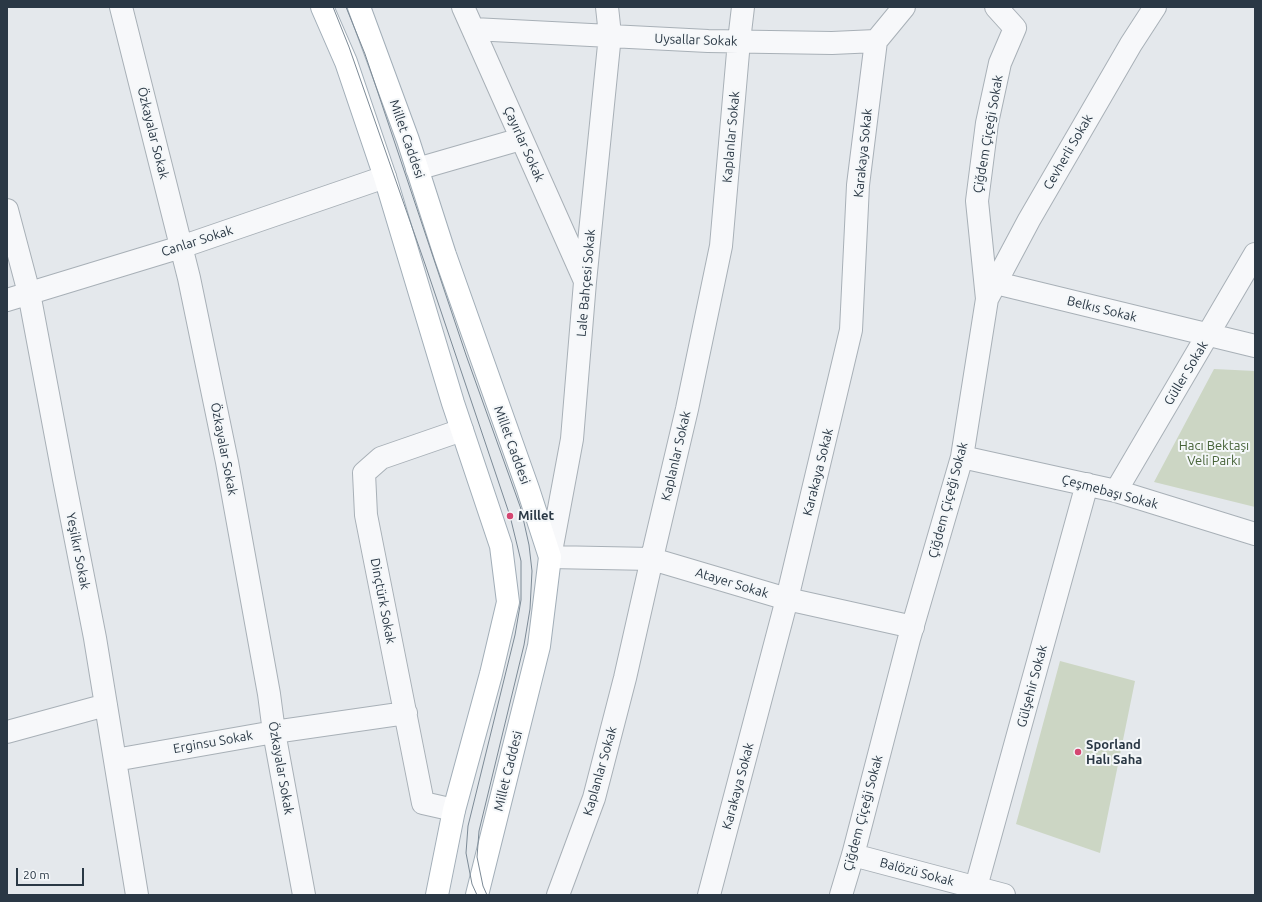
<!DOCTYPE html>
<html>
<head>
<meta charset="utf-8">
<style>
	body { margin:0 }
	#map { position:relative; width:1262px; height:902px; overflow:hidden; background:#e4e8ec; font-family:Ubuntu,sans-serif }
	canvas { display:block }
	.frame { position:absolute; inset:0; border:8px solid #2a3845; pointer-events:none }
	.scale { position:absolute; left:16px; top:868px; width:68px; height:18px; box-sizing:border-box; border:2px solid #2a3845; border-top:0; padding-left:5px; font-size:12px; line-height:14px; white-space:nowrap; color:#2a3845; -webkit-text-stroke:3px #f4f7f9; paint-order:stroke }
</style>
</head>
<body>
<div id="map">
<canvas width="1262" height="902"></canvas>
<div class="frame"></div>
<div class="scale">20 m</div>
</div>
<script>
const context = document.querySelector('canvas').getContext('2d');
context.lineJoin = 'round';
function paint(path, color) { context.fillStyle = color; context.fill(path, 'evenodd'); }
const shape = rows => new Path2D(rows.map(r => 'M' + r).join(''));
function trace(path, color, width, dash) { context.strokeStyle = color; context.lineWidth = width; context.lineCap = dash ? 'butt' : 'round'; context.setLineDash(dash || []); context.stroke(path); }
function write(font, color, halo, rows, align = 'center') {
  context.font = font + ' Ubuntu,sans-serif'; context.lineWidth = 4; context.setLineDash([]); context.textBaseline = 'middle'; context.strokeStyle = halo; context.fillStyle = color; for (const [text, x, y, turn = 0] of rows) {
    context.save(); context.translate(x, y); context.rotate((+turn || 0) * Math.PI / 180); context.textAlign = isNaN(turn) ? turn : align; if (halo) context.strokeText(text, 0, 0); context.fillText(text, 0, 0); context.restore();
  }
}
paint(shape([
	[1214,369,1255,371,1255,507,1154,482],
	[1060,661,1135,681,1100,853,1016,824]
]), '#ccd6c4');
const minor = shape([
	[121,7,189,278,227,462,269,694,274,732,304,895],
	[463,7,585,281],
	[607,7,610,35,585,282,572,439,550,557,652,559,787,599,913,627],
	[473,29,708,41,832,43,876,41,904,7],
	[417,169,521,139],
	[7,210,29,293,64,479,95,638,137,895],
	[996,283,1255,346],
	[987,299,1029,220,1131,44,1155,7],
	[7,300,181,247,385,177],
	[962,457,1116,491,1255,534],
	[1116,491,1255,254],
	[7,732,106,705],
	[115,760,274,732,406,713],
	[454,810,423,803,366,515,364,473,381,458,462,430],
	[853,855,1004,895],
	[976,887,1087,484],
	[558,895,594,798,625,678,655,545,687,409,721,246,739,41,743,7],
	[709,895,787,599,851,330,858,185,876,41],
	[841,895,853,855,909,639,962,457,987,299,977,201,987,123,1000,63,1015,28,996,7]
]);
const major = shape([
	[322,7,346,62,385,177,453,403,501,546,508,602,491,674,454,810,437,895],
	[359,7,408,140,445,255,528,489,550,557,539,646,477,895]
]);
trace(minor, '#a8b0b7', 24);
trace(major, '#a2aeb8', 24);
trace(minor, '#f7f8fa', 22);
trace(major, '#fff', 22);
trace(shape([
	[333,7,349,47,425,264,510,516,521,561,521,600,515,635,468,826,466,853,472,884,477,895],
	[346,7,365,54,466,355,521,509,529,545,532,571,530,609,524,645,479,831,477,857,483,886,487,895]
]), '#7c8a96', 1);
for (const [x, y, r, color] of [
	[510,516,4,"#d44671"],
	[1078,752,4,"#d44671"]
]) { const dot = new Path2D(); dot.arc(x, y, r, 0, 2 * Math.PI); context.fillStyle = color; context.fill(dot); trace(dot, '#f4f7f9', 1.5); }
write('13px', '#2a3845', '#f4f7f9', [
	["Uysallar Sokak",696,40,2],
	["Özkayalar Sokak",153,133,76],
	["Çiğdem Çiçeği Sokak",988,134,-80],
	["Kaplanlar Sokak",731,137,-85],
	["Millet Caddesi",407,139,71],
	["Çayırlar Sokak",524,144,66],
	["Cevherli Sokak",1068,152,-60],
	["Karakaya Sokak",863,153,-84],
	["Canlar Sokak",197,241,-18],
	["Lale Bahçesi Sokak",586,283,-85],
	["Belkıs Sokak",1102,309,14],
	["Güller Sokak",1186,373,-59],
	["Millet Caddesi",512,445,70],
	["Özkayalar Sokak",224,449,79],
	["Kaplanlar Sokak",676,456,-77],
	["Karakaya Sokak",818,472,-76],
	["Çeşmebaşı Sokak",1110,492,15],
	["Çiğdem Çiçeği Sokak",948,500,-75],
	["Yeşilkır Sokak",78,551,79],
	["Atayer Sokak",732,583,17],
	["Dinçtürk Sokak",383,601,79],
	["Gülşehir Sokak",1032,686,-75],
	["Erginsu Sokak",213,742,-10],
	["Özkayalar Sokak",281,768,80],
	["Millet Caddesi",508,771,-76],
	["Kaplanlar Sokak",600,771,-74],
	["Karakaya Sokak",738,786,-75],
	["Çiğdem Çiçeği Sokak",863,813,-75],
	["Balözü Sokak",917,872,15]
]);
write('13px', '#466237', '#f4f7f9', [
	["Hacı Bektaşı",1214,446],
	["Veli Parkı",1214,461]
]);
write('bold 13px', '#2a3845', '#f4f7f9', [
	["Millet",518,516],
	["Sporland",1086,745],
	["Halı Saha",1086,760]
], 'left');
</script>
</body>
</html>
